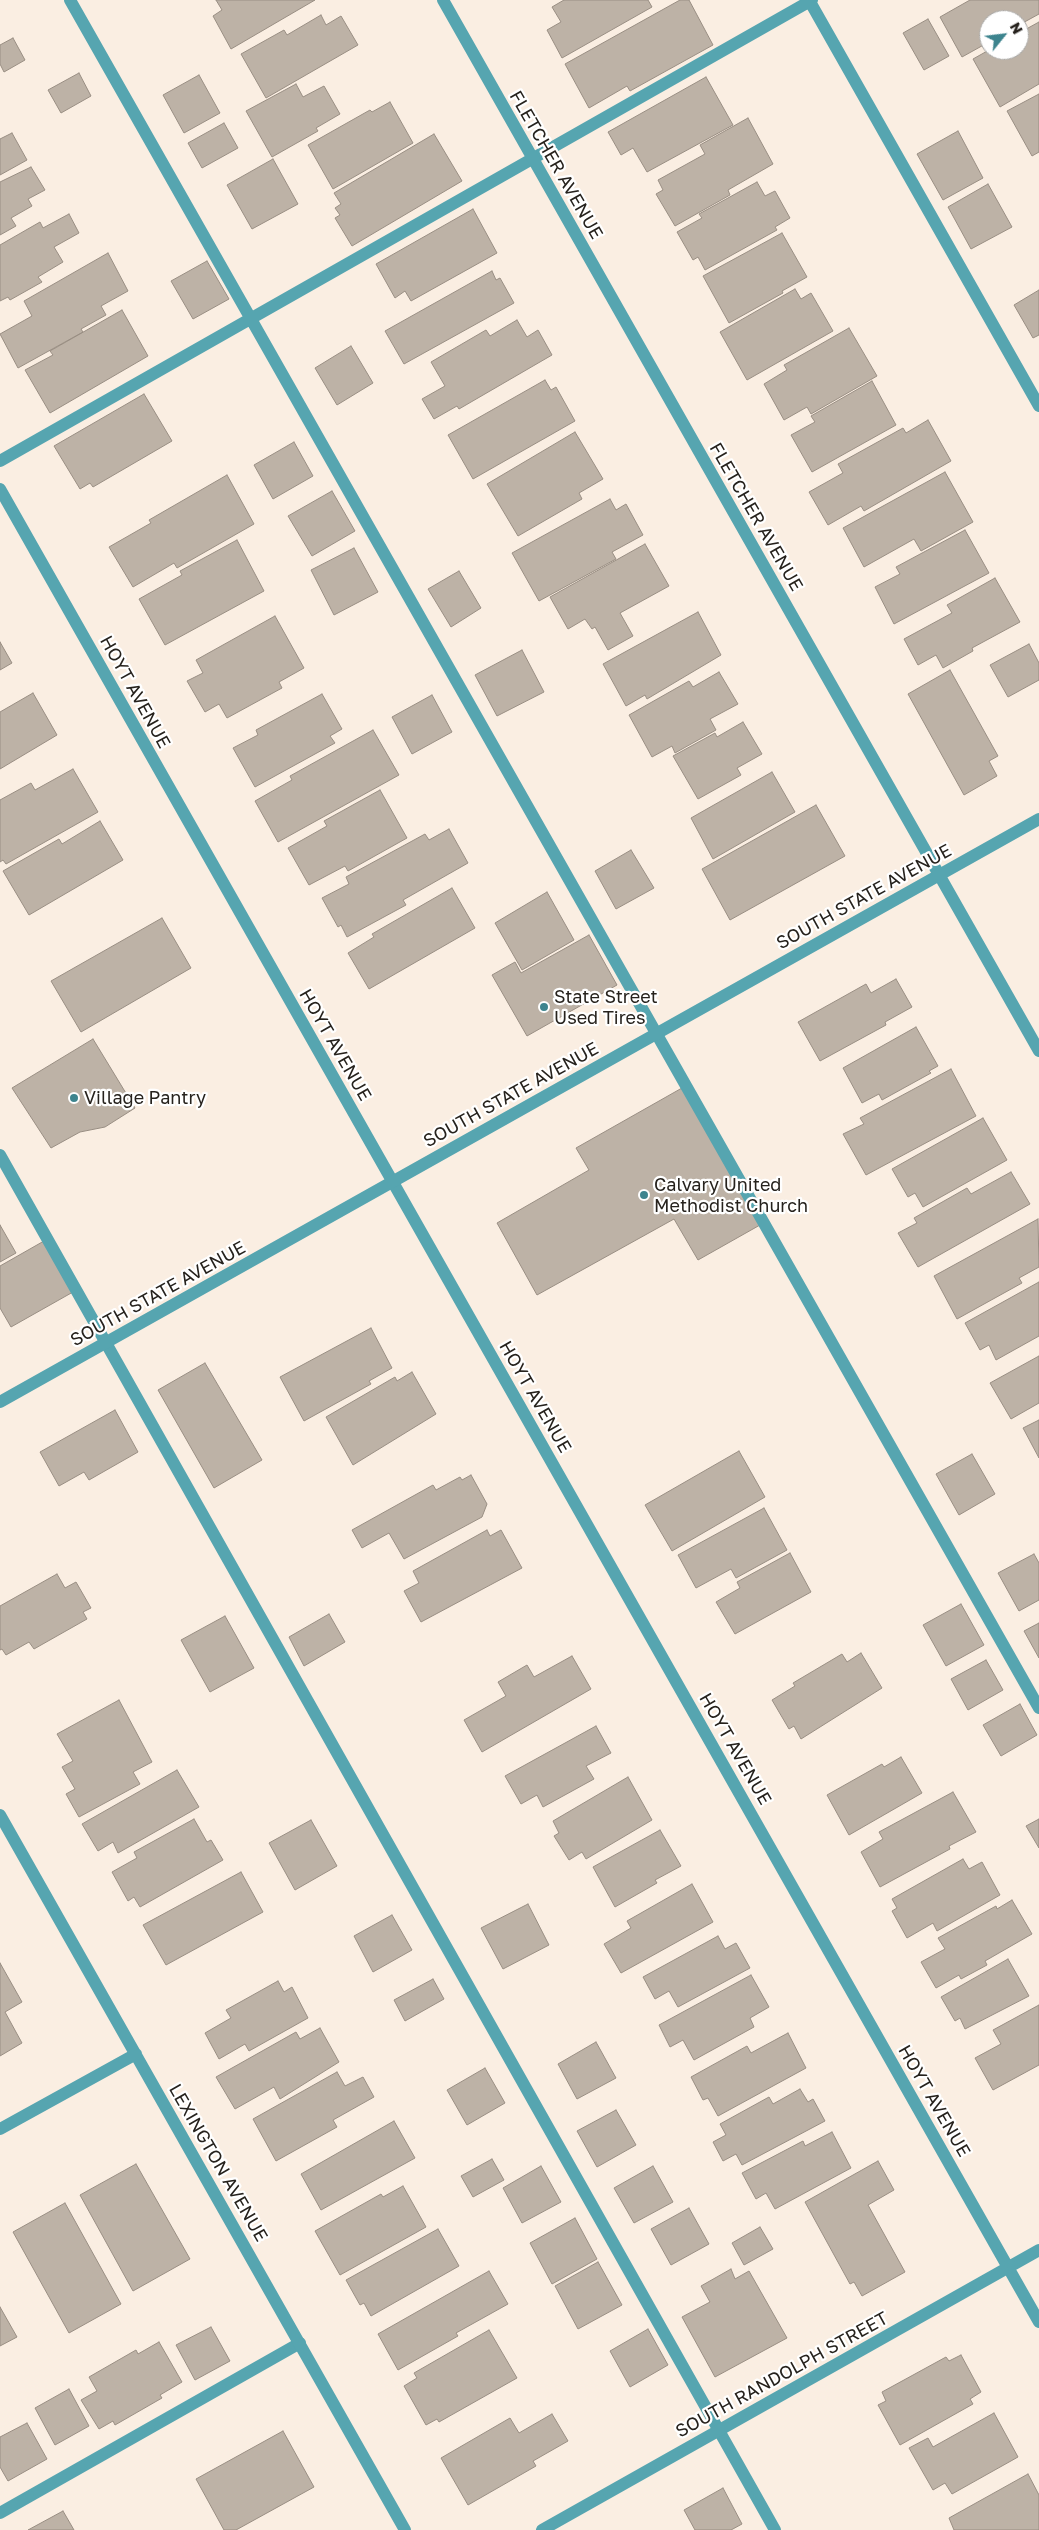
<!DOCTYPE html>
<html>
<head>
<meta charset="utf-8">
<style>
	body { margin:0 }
	#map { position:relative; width:1039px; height:2530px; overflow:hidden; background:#faeee2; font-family:"Golos Text",sans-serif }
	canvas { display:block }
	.north { position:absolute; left:979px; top:10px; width:50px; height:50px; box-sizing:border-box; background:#fff; border:1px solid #a8a7a5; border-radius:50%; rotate:61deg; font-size:14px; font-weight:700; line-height:20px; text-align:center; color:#26221d }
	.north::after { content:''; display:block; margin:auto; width:18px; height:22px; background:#3d848e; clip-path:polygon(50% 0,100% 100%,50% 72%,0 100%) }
</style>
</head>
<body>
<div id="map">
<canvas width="1039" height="2530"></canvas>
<div class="north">N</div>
</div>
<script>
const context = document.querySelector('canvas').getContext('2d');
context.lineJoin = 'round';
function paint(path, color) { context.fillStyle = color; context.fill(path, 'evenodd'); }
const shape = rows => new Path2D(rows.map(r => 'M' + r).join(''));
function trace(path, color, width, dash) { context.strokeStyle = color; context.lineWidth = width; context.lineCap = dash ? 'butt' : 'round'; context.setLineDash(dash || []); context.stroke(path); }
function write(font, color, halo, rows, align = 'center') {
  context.font = font + ' "Golos Text",sans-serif'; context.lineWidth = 4.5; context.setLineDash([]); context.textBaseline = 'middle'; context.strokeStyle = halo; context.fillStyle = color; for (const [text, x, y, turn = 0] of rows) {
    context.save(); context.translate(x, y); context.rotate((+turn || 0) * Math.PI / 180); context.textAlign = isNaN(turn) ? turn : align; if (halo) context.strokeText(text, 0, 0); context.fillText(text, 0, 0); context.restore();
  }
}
const building = shape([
	[216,0,315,0,231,49,213,16,222,10,216,0],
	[564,0,648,0,652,7,562,58,547,30,561,22,552,7,564,0],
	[680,0,689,0,713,45,630,91,627,86,589,108,565,64,680,0],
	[970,0,1039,0,1039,14,1019,25,1019,20,989,20,989,42,962,57,940,17,970,0],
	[321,15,326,25,341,16,358,45,266,98,241,54,284,30,287,35,321,15],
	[928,19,949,56,924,70,903,33,928,19],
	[1039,22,1039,84,1000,107,973,59,989,50,1019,50,1019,33,1039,22],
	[13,38,25,60,4,72,0,64,0,45,13,38],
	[79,73,91,96,61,113,48,90,79,73],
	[199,75,220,113,184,133,163,95,199,75],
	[706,77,733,125,647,172,633,148,621,155,608,132,706,77],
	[296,84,303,97,324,86,340,114,316,128,318,131,272,157,246,111,296,84],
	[1039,94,1039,152,1032,156,1007,111,1039,94],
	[390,102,413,143,333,189,308,145,370,110,372,112,390,102],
	[748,118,773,164,728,190,730,195,675,226,656,194,663,190,658,180,705,154,700,145,748,118],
	[224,123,238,148,202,168,188,143,224,123],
	[958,131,983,178,943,200,917,154,958,131],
	[12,133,27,160,0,175,0,139,12,133],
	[434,134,462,181,352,246,335,218,340,215,335,208,341,204,334,193,434,134],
	[273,159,298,204,252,229,227,185,273,159],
	[31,167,45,190,28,199,32,206,11,218,16,226,0,235,0,182,31,167],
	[757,182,765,196,775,191,790,218,775,227,777,230,705,270,698,257,693,260,677,232,702,218,699,214,757,182],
	[988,184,1012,227,971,249,948,207,988,184],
	[473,209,497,253,411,301,405,291,395,298,376,264,473,209],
	[69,214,79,233,54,247,63,262,38,277,42,282,10,300,8,297,0,301,0,245,40,222,43,228,69,214],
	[782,233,807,277,782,291,783,293,729,323,703,276,782,233],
	[108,253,128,291,101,306,106,315,81,329,83,332,18,368,0,334,32,316,24,301,108,253],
	[207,261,229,299,193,319,171,281,207,261],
	[492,271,496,280,500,278,514,303,404,364,385,331,492,271],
	[795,289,801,299,811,293,833,331,747,380,720,332,795,289],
	[1039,290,1039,335,1033,338,1014,305,1039,290],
	[122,310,148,356,50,413,25,370,53,355,50,351,122,310],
	[517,320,527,337,538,330,552,355,459,409,457,406,434,419,422,399,445,386,431,362,486,330,490,336,517,320],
	[849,328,877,376,811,414,807,407,784,420,764,384,787,370,784,365,849,328],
	[351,346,373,383,337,405,315,368,351,346],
	[545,380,551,390,556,387,575,421,473,479,448,435,545,380],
	[872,381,896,425,812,472,791,435,815,422,811,416,872,381],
	[144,394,172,441,93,487,90,483,80,489,54,446,144,394],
	[928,420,951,461,864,511,861,506,828,525,809,492,843,473,838,464,903,428,906,433,928,420],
	[575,432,603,479,579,493,582,499,518,536,487,484,575,432],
	[294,442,313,476,273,499,254,465,294,442],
	[945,472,973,522,921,551,914,539,864,567,843,528,945,472],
	[227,475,254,524,177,568,174,563,133,587,109,547,151,523,149,520,227,475],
	[332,491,355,531,312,556,288,516,332,491],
	[610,499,616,510,626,504,643,535,612,552,616,559,539,601,512,553,610,499],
	[965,530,989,573,894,624,875,587,900,574,896,567,965,530],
	[237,540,264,591,165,645,139,599,182,575,180,571,237,540],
	[645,544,669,586,620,613,633,636,608,650,595,627,592,629,585,619,568,629,550,597,645,544],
	[354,548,378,592,334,615,311,570,354,548],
	[459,571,481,608,451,627,428,589,459,571],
	[995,578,1020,622,972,648,973,651,943,668,936,655,918,665,904,639,952,613,947,605,995,578],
	[698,612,721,655,647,699,645,695,626,706,603,664,698,612],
	[275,616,304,668,279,682,282,688,227,718,219,704,205,712,187,681,203,673,196,660,275,616],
	[0,642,12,663,0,670,0,642],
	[1029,644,1039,663,1039,680,1008,697,990,665,1029,644],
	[522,650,544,692,497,716,475,675,522,650],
	[950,670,998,756,989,761,997,776,964,795,908,694,950,670],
	[719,672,738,704,710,719,716,730,675,753,672,746,652,757,629,715,689,681,693,687,719,672],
	[33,693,57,735,0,769,0,712,33,693],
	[322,694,342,729,330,736,335,743,255,787,233,748,258,735,256,730,322,694],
	[432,695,452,732,412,754,392,717,432,695],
	[743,722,762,754,737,768,741,775,698,799,673,756,715,733,717,737,743,722],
	[373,730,399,775,278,842,255,801,292,780,290,776,373,730],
	[73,769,98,812,6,864,3,860,0,862,0,800,31,783,35,790,73,769],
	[772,772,795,812,713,859,691,818,772,772],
	[380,790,407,838,348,871,345,866,309,885,288,848,327,826,324,821,380,790],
	[816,805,845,856,730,920,702,869,816,805],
	[100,821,123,860,29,915,3,871,59,839,62,844,100,821],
	[449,829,468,863,403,900,406,905,347,937,341,925,338,927,322,898,349,884,346,877,425,834,429,840,449,829],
	[631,850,654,888,616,909,595,871,631,850],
	[452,888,475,928,369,989,348,953,374,937,372,934,452,888],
	[547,892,574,940,522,970,495,923,547,892],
	[162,918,191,968,81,1032,51,981,162,918],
	[589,935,617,985,527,1036,492,975,515,962,521,973,589,935],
	[896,979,912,1007,885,1022,886,1025,820,1061,798,1022,866,984,871,993,896,979],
	[916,1027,938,1066,929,1071,931,1073,882,1100,879,1094,862,1103,843,1068,916,1027],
	[93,1039,135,1108,105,1127,80,1132,51,1148,12,1088,93,1039],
	[951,1069,976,1116,866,1175,843,1134,864,1124,860,1118,951,1069],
	[682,1088,760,1225,698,1260,674,1219,537,1295,497,1223,589,1170,576,1148,682,1088],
	[983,1118,1007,1160,923,1207,915,1193,908,1197,892,1169,983,1118],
	[1011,1172,1030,1204,918,1267,898,1233,917,1223,914,1218,967,1188,971,1194,1011,1172],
	[1038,1219,1039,1267,1019,1278,1022,1283,957,1319,934,1276,1038,1219],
	[0,1225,16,1253,0,1262,0,1225],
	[44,1241,73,1292,11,1327,0,1308,0,1266,44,1241],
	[1039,1282,1039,1336,996,1360,989,1345,980,1350,965,1323,1039,1282],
	[371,1328,392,1368,369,1381,371,1384,304,1421,280,1377,371,1328],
	[1039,1356,1039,1403,1011,1419,990,1383,1039,1356],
	[205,1363,262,1460,214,1488,158,1390,205,1363],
	[412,1372,436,1414,353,1465,326,1417,395,1377,397,1381,412,1372],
	[115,1410,138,1452,89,1480,84,1472,59,1486,40,1452,115,1410],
	[1039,1420,1039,1458,1023,1428,1039,1420],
	[739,1451,765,1497,672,1551,645,1505,739,1451],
	[972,1454,995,1494,959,1515,936,1474,972,1454],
	[471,1475,487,1504,482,1517,404,1559,389,1533,362,1548,352,1530,433,1485,436,1490,460,1477,462,1480,471,1475],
	[764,1508,787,1550,736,1578,731,1569,696,1588,678,1555,764,1508],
	[487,1530,490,1536,501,1530,522,1568,421,1622,404,1591,419,1583,413,1571,487,1530],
	[790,1553,811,1592,735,1634,716,1602,740,1588,737,1582,790,1553],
	[1034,1554,1039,1563,1039,1600,1019,1611,998,1573,1034,1554],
	[57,1574,65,1588,76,1582,91,1608,83,1612,87,1619,34,1649,29,1642,6,1655,2,1649,0,1650,0,1606,57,1574],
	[961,1604,984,1645,946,1666,923,1625,961,1604],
	[329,1614,345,1642,304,1666,289,1637,329,1614],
	[225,1616,254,1668,210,1692,181,1640,225,1616],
	[1039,1623,1039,1658,1024,1631,1039,1623],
	[861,1653,882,1688,801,1739,794,1726,789,1729,772,1700,795,1686,793,1683,842,1654,847,1662,861,1653],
	[572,1656,591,1689,482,1752,464,1720,506,1696,498,1682,527,1665,534,1677,572,1656],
	[986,1660,1003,1690,968,1710,951,1679,986,1660],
	[119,1700,152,1762,133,1772,140,1784,79,1817,66,1794,75,1789,62,1767,73,1761,57,1734,119,1700],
	[1020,1704,1037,1735,1001,1756,983,1725,1020,1704],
	[596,1726,611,1753,586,1766,594,1779,543,1807,537,1795,521,1804,505,1776,596,1726],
	[901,1757,922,1793,849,1835,827,1795,882,1764,884,1767,901,1757],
	[177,1770,199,1807,118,1853,113,1842,98,1851,82,1824,177,1770],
	[628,1777,652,1820,586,1859,582,1852,569,1860,554,1836,559,1833,553,1821,628,1777],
	[953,1792,976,1832,949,1846,950,1849,880,1887,861,1852,883,1839,879,1832,953,1792],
	[194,1819,207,1842,211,1840,223,1860,140,1907,134,1897,128,1901,112,1872,137,1858,134,1852,194,1819],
	[1039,1819,1039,1848,1026,1826,1039,1819],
	[311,1820,337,1866,295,1890,269,1843,311,1820],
	[660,1830,681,1866,655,1880,657,1883,615,1907,593,1867,660,1830],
	[963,1859,969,1869,982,1862,1000,1895,937,1931,933,1923,907,1938,892,1911,897,1908,892,1899,963,1859],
	[241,1872,263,1912,166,1965,143,1925,241,1872],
	[692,1884,713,1922,621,1973,604,1944,631,1928,627,1921,692,1884],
	[1012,1900,1032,1934,985,1961,987,1965,961,1979,959,1975,936,1988,921,1962,945,1949,938,1938,996,1906,997,1909,1012,1900],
	[528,1904,549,1945,503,1969,481,1928,528,1904],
	[392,1915,412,1950,373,1972,354,1936,392,1915],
	[718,1936,725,1949,736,1943,750,1968,678,2007,669,1991,655,1999,643,1977,718,1936],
	[1008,1959,1029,1996,965,2029,960,2018,955,2021,941,1997,1008,1959],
	[0,1963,22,2002,5,2012,22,2043,0,2056,0,1963],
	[751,1975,769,2007,750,2018,754,2027,694,2060,683,2040,670,2047,659,2025,751,1975],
	[433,1979,444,1999,405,2021,394,2000,433,1979],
	[278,1981,284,1992,292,1987,308,2018,249,2051,245,2044,219,2059,205,2033,231,2018,226,2010,278,1981],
	[1039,2005,1039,2065,993,2090,975,2058,1001,2044,993,2030,1039,2005],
	[320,2028,339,2062,280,2099,274,2087,235,2109,216,2077,296,2032,300,2039,320,2028],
	[788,2033,806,2068,718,2116,708,2098,703,2100,691,2077,747,2046,751,2053,788,2033],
	[596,2042,616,2078,577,2099,558,2064,596,2042],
	[485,2068,505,2103,467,2125,447,2090,485,2068],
	[337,2072,345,2086,363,2077,374,2097,333,2120,337,2127,276,2161,253,2119,337,2072],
	[800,2089,808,2102,813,2099,825,2121,742,2165,736,2154,723,2161,713,2142,726,2135,720,2124,769,2097,773,2104,800,2089],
	[616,2110,636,2145,597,2167,577,2131,616,2110],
	[394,2121,415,2158,321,2210,301,2174,394,2121],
	[832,2132,851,2168,775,2209,766,2193,756,2199,742,2173,803,2141,805,2146,832,2132],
	[492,2159,504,2180,473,2197,461,2176,492,2159],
	[878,2161,894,2190,868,2205,905,2272,862,2296,854,2282,850,2284,805,2202,878,2161],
	[136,2164,190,2259,133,2291,80,2195,136,2164],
	[541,2166,561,2202,522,2223,503,2188,541,2166],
	[653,2166,673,2202,634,2223,614,2188,653,2166],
	[403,2186,426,2227,340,2275,315,2231,381,2194,383,2197,403,2186],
	[65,2203,121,2304,69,2333,13,2232,65,2203],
	[689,2208,709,2244,671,2265,651,2229,689,2208],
	[575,2218,597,2259,552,2284,530,2243,575,2218],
	[760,2227,773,2249,744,2265,732,2243,760,2227],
	[438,2229,459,2266,371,2316,364,2303,360,2305,346,2280,438,2229],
	[598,2262,622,2305,578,2329,555,2286,598,2262],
	[731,2269,735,2279,749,2271,787,2338,715,2377,682,2317,710,2302,701,2286,731,2269],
	[489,2271,508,2304,456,2333,458,2336,398,2370,378,2334,489,2271],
	[0,2307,17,2337,0,2346,0,2307],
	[211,2327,230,2361,195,2380,176,2345,211,2327],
	[648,2329,668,2365,630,2387,610,2351,648,2329],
	[489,2330,517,2378,439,2422,437,2419,426,2425,404,2386,417,2378,414,2373,489,2330],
	[159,2342,182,2382,160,2395,162,2398,115,2425,113,2421,99,2429,81,2400,97,2391,89,2377,136,2350,138,2354,159,2342],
	[961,2355,981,2392,970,2399,973,2404,900,2445,878,2405,886,2401,882,2392,946,2357,949,2361,961,2355],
	[69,2389,89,2426,55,2445,35,2408,69,2389],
	[994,2413,1018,2457,952,2494,945,2483,933,2490,909,2448,928,2438,933,2447,994,2413],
	[552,2414,568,2441,533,2461,536,2466,468,2505,441,2458,510,2418,519,2433,552,2414],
	[27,2423,47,2459,8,2481,0,2467,0,2437,27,2423],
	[283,2431,314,2487,236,2530,224,2530,196,2479,283,2431],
	[1028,2474,1039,2495,1039,2530,954,2530,949,2518,1028,2474],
	[723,2488,742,2524,731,2530,695,2530,684,2510,723,2488],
	[63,2511,74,2530,28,2530,63,2511]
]);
paint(building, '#bdb2a6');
trace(building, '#998e83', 1);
trace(shape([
	[70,0,1039,1708],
	[809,0,1039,406],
	[0,461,812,0],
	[0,1155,775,2530],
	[0,2513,300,2343]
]), '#56a5b0', 12);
trace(shape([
	[443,0,1039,1051],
	[0,489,1039,2322],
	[0,1815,405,2530],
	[0,2129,136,2054],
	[542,2530,1039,2250]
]), '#56a5b0', 12);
trace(shape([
	[0,1402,1039,819]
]), '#56a5b0', 12);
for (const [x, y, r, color] of [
	[544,1007,5,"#3d848e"],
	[74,1098,5,"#3d848e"],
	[644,1195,5,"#3d848e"]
]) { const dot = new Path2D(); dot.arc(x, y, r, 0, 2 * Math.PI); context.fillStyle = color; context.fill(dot); trace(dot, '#fff', 2); }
write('18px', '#26221d', '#fff', [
	["FLETCHER AVENUE",556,165,60],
	["FLETCHER AVENUE",756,517,60],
	["HOYT AVENUE",135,692,61],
	["SOUTH STATE AVENUE",864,897,-29],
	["HOYT AVENUE",335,1045,60],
	["SOUTH STATE AVENUE",511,1095,-29],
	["SOUTH STATE AVENUE",158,1294,-29],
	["HOYT AVENUE",535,1397,60],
	["HOYT AVENUE",735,1749,60],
	["HOYT AVENUE",934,2101,60],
	["LEXINGTON AVENUE",218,2163,60],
	["SOUTH RANDOLPH STREET",782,2375,-29]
]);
write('18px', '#26221d', '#fff', [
	["State Street",554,997],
	["Used Tires",554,1018],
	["Village Pantry",84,1098],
	["Calvary United",654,1185],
	["Methodist Church",654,1206]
], 'left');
</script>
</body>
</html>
